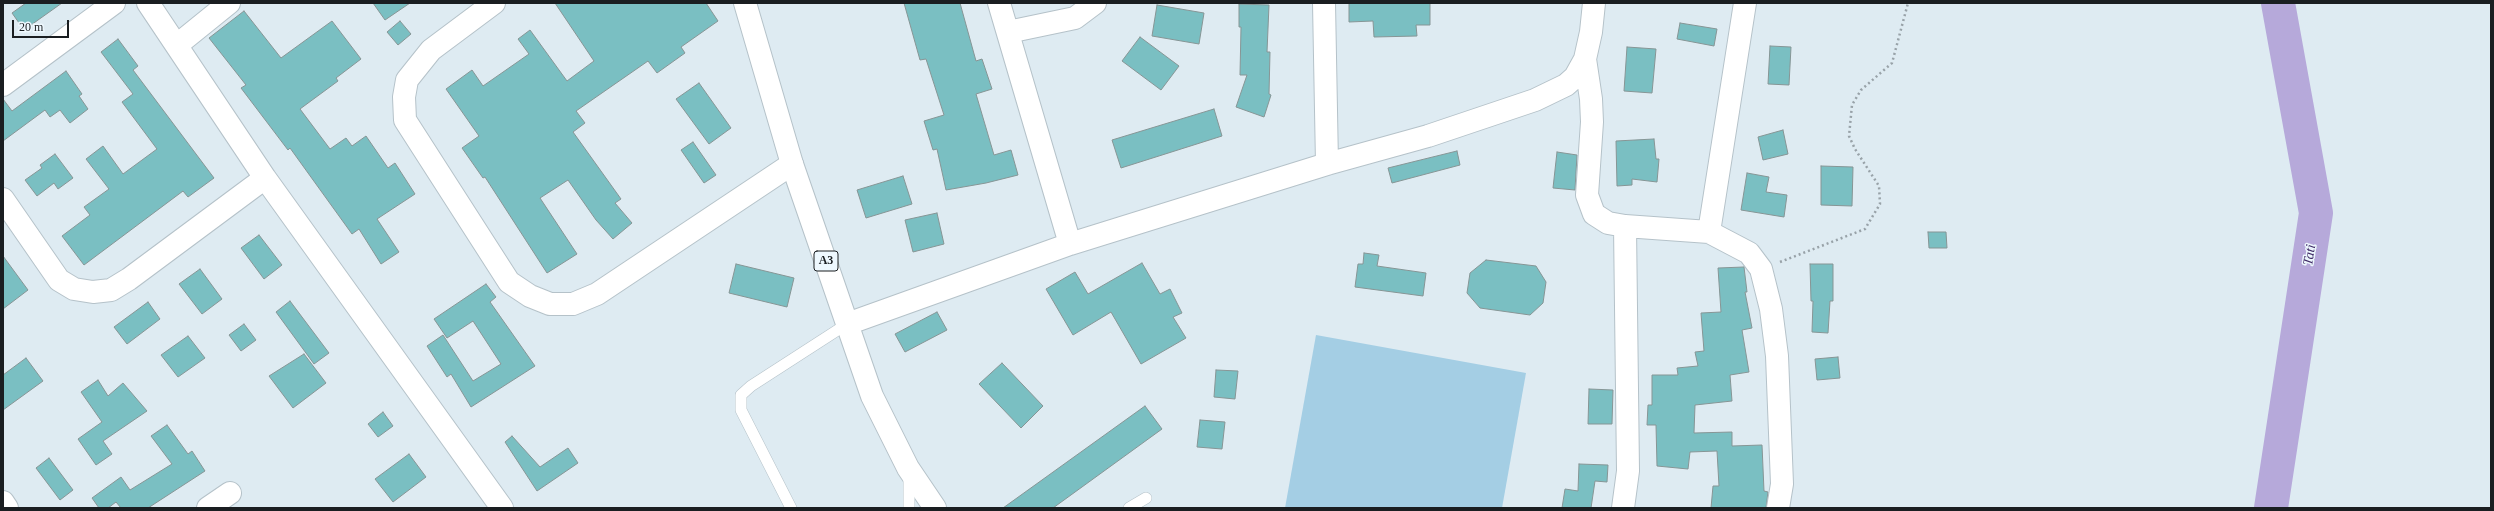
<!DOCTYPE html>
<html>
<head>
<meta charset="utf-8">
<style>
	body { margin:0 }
	#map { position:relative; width:2494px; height:511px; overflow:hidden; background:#deebf2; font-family:"Times New Roman",serif }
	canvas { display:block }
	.frame { position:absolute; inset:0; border:4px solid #1a1e21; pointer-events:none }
	.scale { position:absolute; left:12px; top:20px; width:57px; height:18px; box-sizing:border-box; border:2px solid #1a1e21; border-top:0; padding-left:5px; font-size:12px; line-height:14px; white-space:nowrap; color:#1a1e21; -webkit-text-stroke:3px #eef8fe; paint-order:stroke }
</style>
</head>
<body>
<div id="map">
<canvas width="2494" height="511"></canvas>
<div class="frame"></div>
<div class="scale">20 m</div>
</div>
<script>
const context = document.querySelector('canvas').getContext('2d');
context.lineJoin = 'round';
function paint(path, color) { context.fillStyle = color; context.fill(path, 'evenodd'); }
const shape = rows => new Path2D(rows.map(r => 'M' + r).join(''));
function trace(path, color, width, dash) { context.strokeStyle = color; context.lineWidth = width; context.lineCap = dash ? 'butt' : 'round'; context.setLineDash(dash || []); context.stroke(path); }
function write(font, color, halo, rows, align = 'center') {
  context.font = font + ' "Times New Roman",serif'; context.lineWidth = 3; context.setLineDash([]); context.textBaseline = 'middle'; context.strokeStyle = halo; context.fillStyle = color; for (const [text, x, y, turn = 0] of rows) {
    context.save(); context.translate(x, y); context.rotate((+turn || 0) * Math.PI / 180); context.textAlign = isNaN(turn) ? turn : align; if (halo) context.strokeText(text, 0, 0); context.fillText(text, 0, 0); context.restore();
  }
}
paint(shape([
	[1316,335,1526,373,1502,508,1285,508]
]), '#a4cee4');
trace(shape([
	[2271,508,2316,213,2278,3]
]), '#b6a9da', 34);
const building = shape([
	[26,3,62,3,24,30,12,13,26,3],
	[373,3,410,3,385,20,373,3],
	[555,3,706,3,718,21,681,47,685,53,657,73,648,61,576,111,585,123,573,132,621,199,615,203,632,223,613,239,596,220,568,180,540,198,577,254,547,273,485,177,483,178,462,148,479,136,446,89,472,70,483,86,529,54,518,39,530,30,567,81,594,61,555,3],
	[904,3,960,3,976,61,982,59,992,89,976,94,994,155,1011,150,1018,175,986,183,946,190,937,149,933,150,924,121,944,115,926,59,920,60,904,3],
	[1349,3,1430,3,1430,25,1416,25,1417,36,1374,37,1373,21,1349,22,1349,3],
	[1239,4,1269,5,1267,52,1270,52,1269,94,1271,95,1264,117,1236,107,1247,75,1240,75,1241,27,1239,27,1239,4],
	[1157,5,1204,13,1199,44,1152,36,1157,5],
	[244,11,281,58,332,21,361,59,336,78,338,81,300,109,330,149,346,138,352,146,366,136,388,168,395,163,415,194,377,219,399,252,381,264,359,229,352,234,290,148,288,150,241,88,246,85,209,38,244,11],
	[400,21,411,34,398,45,387,32,400,21],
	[1680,23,1717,29,1714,46,1677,39,1680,23],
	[1140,37,1179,66,1161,90,1122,61,1140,37],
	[118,39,138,66,133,70,214,178,188,197,183,191,84,265,62,236,90,215,84,207,109,189,86,159,103,146,123,174,157,149,122,102,133,94,101,52,118,39],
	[1770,46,1791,47,1789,85,1768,84,1770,46],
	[1627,47,1656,49,1652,93,1624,91,1627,47],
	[66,71,82,94,79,96,88,109,70,123,60,110,50,117,45,110,3,141,3,99,12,111,66,71],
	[699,83,731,128,709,144,676,99,699,83],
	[1214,109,1222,136,1121,168,1112,140,1214,109],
	[1783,130,1788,154,1763,160,1758,137,1783,130],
	[1654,139,1656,159,1659,159,1657,182,1632,179,1632,185,1617,186,1616,141,1654,139],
	[693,142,716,175,704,183,681,150,693,142],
	[1457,151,1460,165,1392,183,1388,168,1457,151],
	[1557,152,1577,155,1575,190,1553,188,1557,152],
	[55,154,73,178,58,189,54,183,37,196,25,180,42,168,40,165,55,154],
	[1821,166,1853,167,1852,206,1821,205,1821,166],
	[1747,173,1769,177,1766,192,1787,195,1784,217,1741,210,1747,173],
	[903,176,912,204,866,218,857,190,903,176],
	[937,213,944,244,913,252,905,220,937,213],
	[1928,232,1946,232,1947,248,1929,248,1928,232],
	[259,235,282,265,264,279,241,248,259,235],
	[1364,253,1379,255,1377,266,1426,273,1423,296,1355,287,1358,264,1363,264,1364,253],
	[3,256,28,290,3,309,3,256],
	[1486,260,1536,266,1546,282,1543,303,1530,315,1480,308,1467,293,1470,273,1486,260],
	[1142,263,1160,294,1170,289,1182,313,1173,317,1186,338,1141,364,1111,312,1073,335,1046,289,1075,272,1088,294,1142,263],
	[736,264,794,278,787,307,729,293,736,264],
	[1810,264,1833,264,1833,301,1830,301,1828,333,1812,332,1813,301,1811,301,1810,264],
	[1744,267,1747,292,1745,292,1752,328,1742,330,1749,372,1730,375,1732,401,1695,405,1694,433,1732,432,1732,446,1762,445,1764,491,1768,492,1766,508,1711,508,1713,486,1719,486,1717,451,1690,452,1688,469,1657,466,1656,425,1647,425,1648,405,1652,405,1652,375,1678,375,1677,368,1698,366,1695,352,1704,351,1701,313,1721,312,1718,268,1744,267],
	[200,269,222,299,202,314,179,284,200,269],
	[486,284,496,297,490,302,535,366,471,407,451,374,447,377,427,346,443,335,473,381,501,364,473,321,447,338,434,319,486,284],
	[290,301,329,353,314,364,276,312,290,301],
	[148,302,160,319,127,344,114,327,148,302],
	[937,312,947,330,905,352,895,334,937,312],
	[244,324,256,340,241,351,229,335,244,324],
	[188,336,205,358,178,377,161,355,188,336],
	[304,354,326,383,293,408,269,376,304,354],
	[1838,357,1840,378,1817,380,1815,359,1838,357],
	[26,358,43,381,3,410,3,375,26,358],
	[1002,363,1043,406,1021,428,979,384,1002,363],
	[1216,370,1238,371,1235,399,1214,397,1216,370],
	[98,380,108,396,123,383,147,411,103,441,112,454,96,465,78,439,102,422,81,392,98,380],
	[1589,389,1613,390,1612,424,1588,424,1589,389],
	[1145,406,1162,429,1053,508,1003,508,1145,406],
	[383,412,393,426,378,437,368,424,383,412],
	[1200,420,1225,422,1222,449,1197,447,1200,420],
	[167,425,188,454,192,451,205,471,148,508,121,508,116,502,108,508,99,508,92,498,121,477,130,490,172,464,151,436,167,425],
	[512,436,540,467,568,448,578,463,537,491,505,442,512,436],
	[409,454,426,477,393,502,375,479,409,454],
	[49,458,73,490,60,500,36,468,49,458],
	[1579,464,1608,465,1607,482,1595,481,1591,508,1562,508,1565,489,1578,491,1579,464]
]);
paint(building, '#7abfc2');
trace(building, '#869595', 1);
const service = shape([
	[909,475,909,508],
	[791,508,741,410,741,395,751,386,847,324],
	[1129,508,1146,498]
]);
const minor = shape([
	[148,3,265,178,502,508],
	[494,3,431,50,407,80,404,97,405,120,509,282,530,296,550,304,573,304,597,294,792,164],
	[999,3,1070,244],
	[1324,3,1327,164],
	[1008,32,1075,18,1095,3],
	[177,45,229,3],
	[1585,59,1591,99,1592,122,1587,195,1594,214,1608,223,1625,226,1709,232,1749,253,1761,269,1771,309,1777,356,1782,484,1778,508],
	[3,85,114,3],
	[3,199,59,280,74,289,93,292,111,290,129,279,265,178],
	[1709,232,1745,3],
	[847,324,1070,244,1327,164,1428,136,1535,100,1566,85,1575,77,1585,59,1591,32,1594,3],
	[3,502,7,508],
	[208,508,230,493],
	[1623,508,1628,471,1625,226]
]);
const trunk = shape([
	[745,3,792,164,872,396,908,468,935,508]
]);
trace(service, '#b5c2c9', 12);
trace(minor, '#b5c2c9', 24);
trace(trunk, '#b5c2c9', 24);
trace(shape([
	[1780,262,1865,229,1880,204,1879,186,1855,149,1849,136,1852,105,1861,90,1892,63,1908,3]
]), '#98a2a8', 2.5, [2, 3]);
trace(service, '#fff', 11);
trace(minor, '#fff', 22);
trace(trunk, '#fff', 22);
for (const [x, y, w] of [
	[826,261,24]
]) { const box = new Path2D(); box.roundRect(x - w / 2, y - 10, w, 20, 3); context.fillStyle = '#eef8fe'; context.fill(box); trace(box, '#1a1e21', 1); }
write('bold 12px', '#1a1e21', null, [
	["A3",826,261]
]);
write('italic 14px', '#3f2b66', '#eef8fe', [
	["Tati",2310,255,-81]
]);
</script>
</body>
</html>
